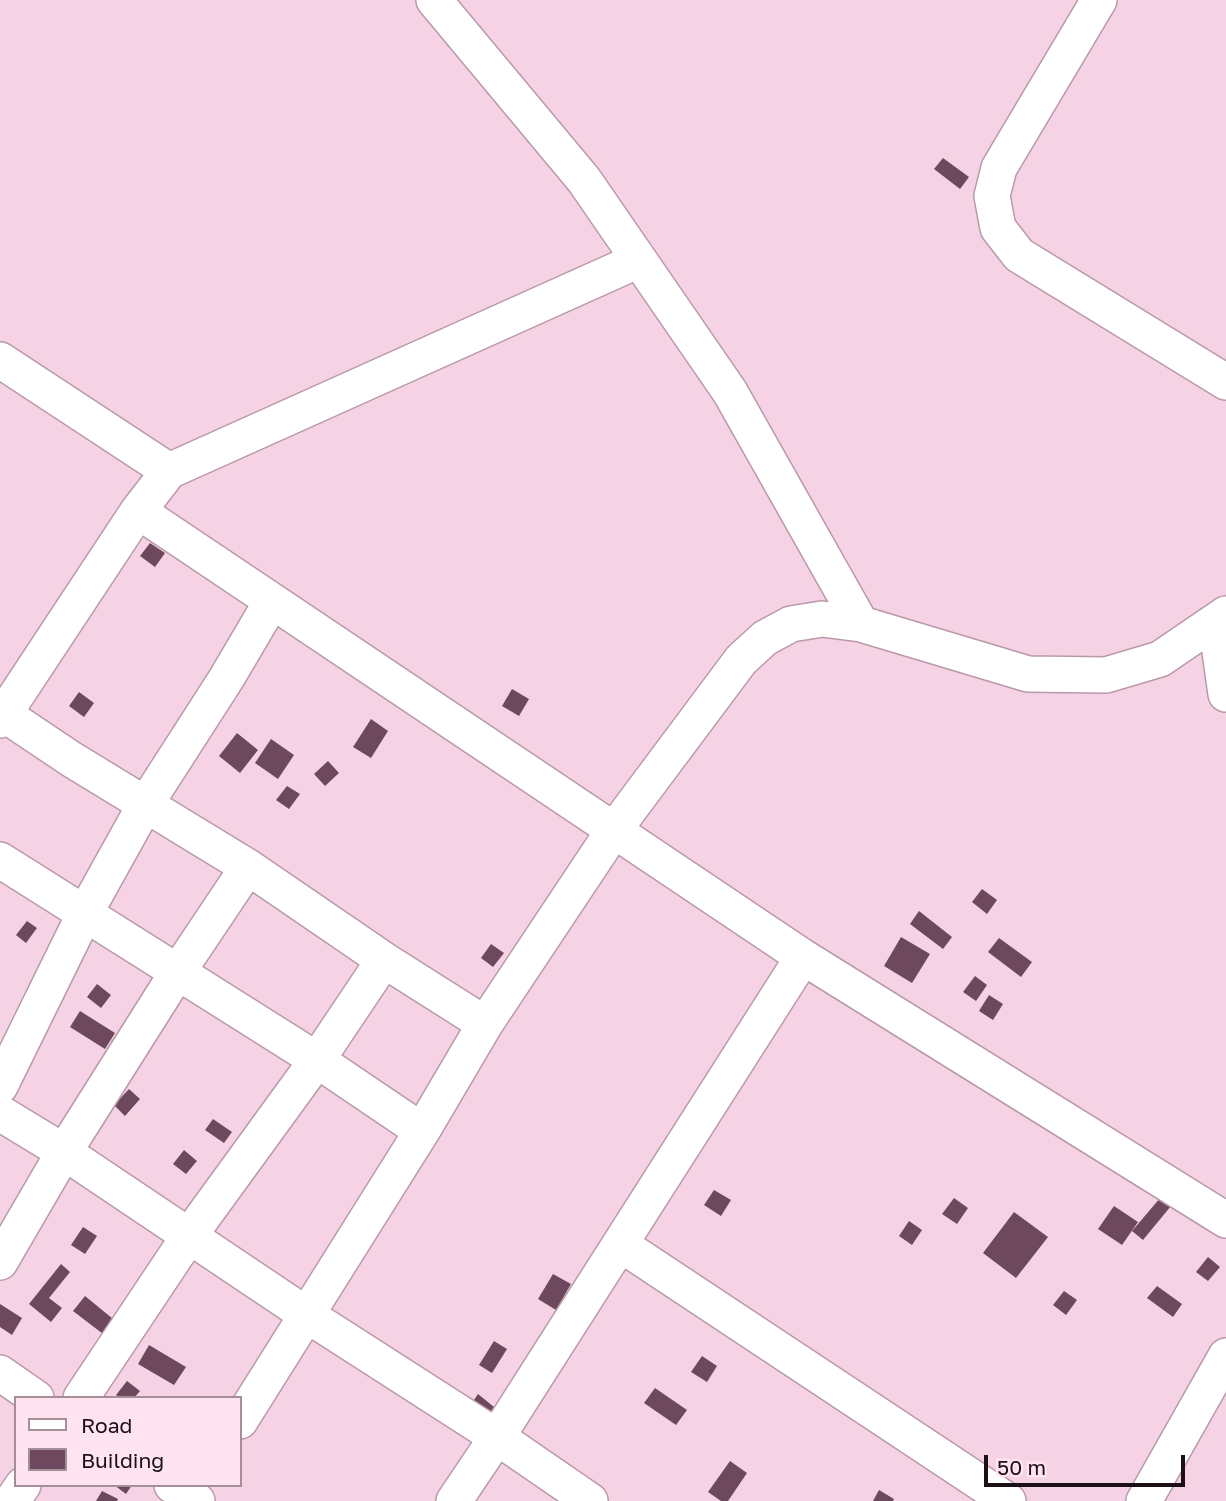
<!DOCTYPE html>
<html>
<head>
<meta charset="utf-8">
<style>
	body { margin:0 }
	#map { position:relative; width:1226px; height:1501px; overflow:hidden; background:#f6d3e4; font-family:"Golos Text",sans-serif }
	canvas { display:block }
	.legend { position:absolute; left:14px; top:1396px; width:228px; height:91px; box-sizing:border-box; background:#ffe3f0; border:2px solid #a48f98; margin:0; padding:9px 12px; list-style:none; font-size:21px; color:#1b1015 }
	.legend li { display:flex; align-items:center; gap:14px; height:35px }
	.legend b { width:35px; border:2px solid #a48f98 }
	.scale { position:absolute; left:984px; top:1455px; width:201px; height:32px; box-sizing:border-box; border:4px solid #1b1015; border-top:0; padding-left:9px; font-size:21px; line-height:24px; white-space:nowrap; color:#1b1015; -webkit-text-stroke:5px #ffe3f0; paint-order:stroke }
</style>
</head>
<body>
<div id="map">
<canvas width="1226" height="1501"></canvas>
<ul class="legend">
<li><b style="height:9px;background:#fff"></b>Road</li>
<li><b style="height:19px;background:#6e485c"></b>Building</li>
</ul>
<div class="scale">50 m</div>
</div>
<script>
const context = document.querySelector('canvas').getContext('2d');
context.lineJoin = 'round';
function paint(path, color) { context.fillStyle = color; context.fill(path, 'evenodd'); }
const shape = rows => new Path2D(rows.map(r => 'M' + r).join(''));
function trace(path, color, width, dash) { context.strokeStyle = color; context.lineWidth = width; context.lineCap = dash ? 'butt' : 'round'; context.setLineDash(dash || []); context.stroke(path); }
paint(shape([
	[943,158,969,177,960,189,934,169],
	[150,543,165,553,155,567,140,556],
	[512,689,529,699,519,716,502,706],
	[79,692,94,703,84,717,69,706],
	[371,719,388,731,371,758,353,747],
	[237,733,258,750,240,773,219,756],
	[271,739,294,755,278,779,255,763],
	[328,761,339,773,325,786,314,774],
	[287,786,300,794,289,809,276,800],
	[982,889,997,900,987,914,972,902],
	[919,911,952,937,943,949,910,924],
	[27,921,37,928,26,943,16,935],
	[901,937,930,954,912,983,884,966],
	[999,938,1032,962,1021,977,988,952],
	[491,944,504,953,493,967,481,958],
	[975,976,987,985,976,1001,963,992],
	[97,984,111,995,101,1008,87,997],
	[989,995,1003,1004,993,1020,979,1011],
	[80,1011,115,1033,105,1049,70,1027],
	[129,1089,140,1099,125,1116,114,1105],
	[213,1119,232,1132,224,1143,205,1130],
	[184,1150,197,1161,186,1174,173,1164],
	[714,1190,731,1200,721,1216,704,1205],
	[1161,1197,1171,1206,1143,1240,1132,1231],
	[954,1198,968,1208,957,1224,942,1214],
	[1114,1206,1138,1222,1122,1245,1098,1229],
	[1014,1212,1048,1237,1016,1278,983,1253],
	[909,1221,922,1230,912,1245,899,1236],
	[83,1227,97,1236,85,1254,71,1245],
	[1208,1257,1220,1267,1208,1281,1196,1272],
	[61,1264,70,1272,49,1298,62,1308,51,1322,29,1304],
	[553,1274,571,1284,556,1310,538,1299],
	[1157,1286,1182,1304,1173,1317,1147,1298],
	[1064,1291,1077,1300,1066,1315,1053,1305],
	[85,1296,118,1323,107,1337,73,1311],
	[0,1304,22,1318,12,1335,0,1327],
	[494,1341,507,1349,492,1373,479,1365],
	[149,1345,186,1367,174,1385,138,1364],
	[702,1356,717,1366,707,1382,691,1372],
	[127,1381,140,1391,134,1398,121,1398,116,1395],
	[655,1388,687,1410,676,1425,644,1403],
	[478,1394,494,1407,488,1415,472,1403],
	[730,1461,747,1473,728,1501,721,1501,708,1492],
	[114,1485,132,1485,126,1494],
	[879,1490,894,1499,893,1501,873,1501],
	[102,1491,118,1499,117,1501,96,1501]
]), '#6e485c');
const minor = shape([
	[434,0,584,180,730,392,861,624],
	[1099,0,999,168,992,196,998,228,1019,255,1226,382],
	[0,360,169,471],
	[138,511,803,957,1226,1220],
	[1216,623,1226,694],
	[4,714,71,759,248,867,384,960,485,1024],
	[0,720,138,511,169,471,639,260],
	[0,860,317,1060,422,1131],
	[0,1086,85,913,145,805,226,679,272,601],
	[0,1113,64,1152,307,1315,497,1437,590,1501],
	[620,1244,1008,1501],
	[0,1262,64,1152,177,973,248,867],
	[0,1373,36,1398],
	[81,1398,189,1236,317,1060,384,960],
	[240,1421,422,1131,485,1024,614,830,741,660,765,638,791,624,822,619,861,624,1028,674,1106,675,1160,659,1226,614],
	[172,1485,197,1501],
	[12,1501,23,1485],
	[454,1501,497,1437,803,957],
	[1144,1501,1226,1356]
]);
trace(minor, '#b999a9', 38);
trace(minor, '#fff', 35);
</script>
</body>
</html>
